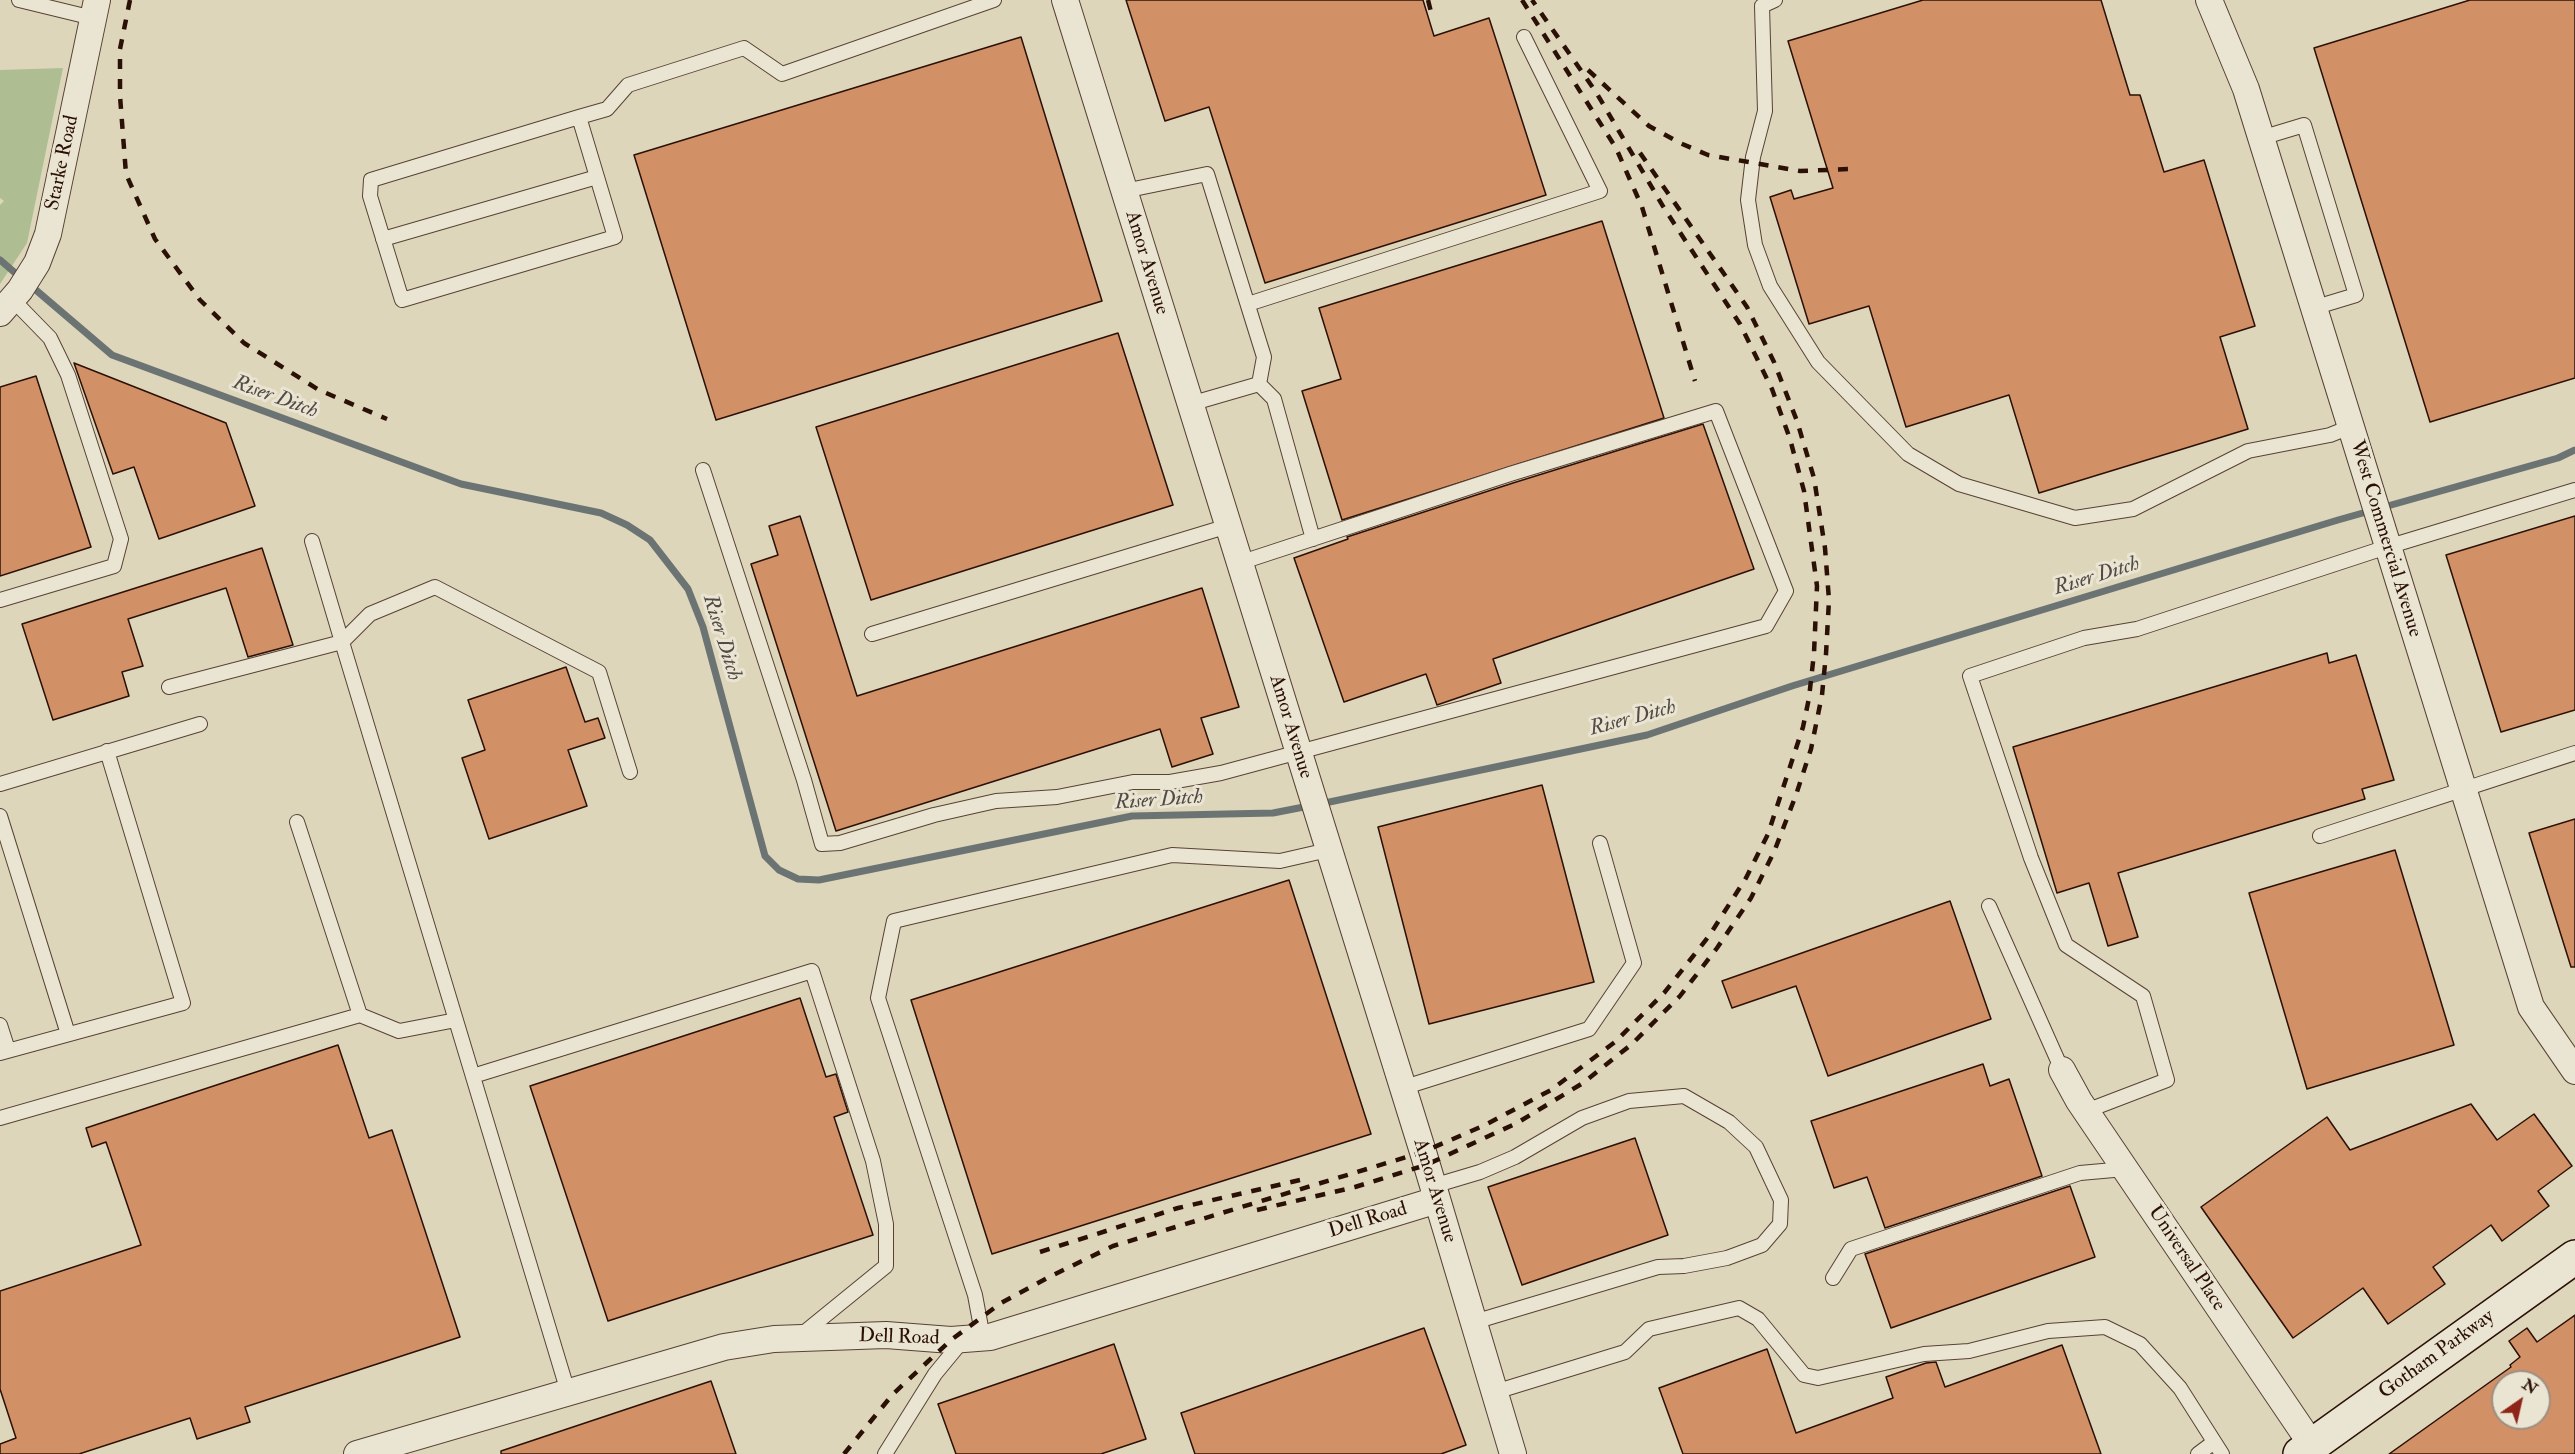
<!DOCTYPE html>
<html>
<head>
<meta charset="utf-8">
<style>
	body { margin:0 }
	#map { position:relative; width:2575px; height:1454px; overflow:hidden; background:#ded6bb; font-family:"IM FELL Double Pica",serif }
	canvas { display:block }
	.north { position:absolute; left:2491px; top:1370px; width:60px; height:60px; box-sizing:border-box; background:#eae4d3; border:2px solid #9e8f81; border-radius:50%; rotate:34deg; font-size:16px; font-weight:700; line-height:24px; text-align:center; color:#2b1006 }
	.north::after { content:''; display:block; margin:auto; width:21px; height:27px; background:#8f2418; clip-path:polygon(50% 0,100% 100%,50% 72%,0 100%) }
</style>
</head>
<body>
<div id="map">
<canvas width="2575" height="1454"></canvas>
<div class="north">N</div>
</div>
<script>
const context = document.querySelector('canvas').getContext('2d');
context.lineJoin = 'round';
function paint(path, color) { context.fillStyle = color; context.fill(path, 'evenodd'); }
const shape = rows => new Path2D(rows.map(r => 'M' + r).join(''));
function trace(path, color, width, dash) { context.strokeStyle = color; context.lineWidth = width; context.lineCap = dash ? 'butt' : 'round'; context.setLineDash(dash || []); context.stroke(path); }
function write(font, color, halo, rows, align = 'center') {
  context.font = font + ' "IM FELL Double Pica",serif'; context.lineWidth = 6; context.setLineDash([]); context.textBaseline = 'middle'; context.strokeStyle = halo; context.fillStyle = color; for (const [text, x, y, turn = 0] of rows) {
    context.save(); context.translate(x, y); context.rotate((+turn || 0) * Math.PI / 180); context.textAlign = isNaN(turn) ? turn : align; if (halo) context.strokeText(text, 0, 0); context.fillText(text, 0, 0); context.restore();
  }
}
paint(shape([
	[63,68,27,243,0,284,0,205,4,201,0,198,0,70]
]), '#afbe92');
trace(shape([
	[0,260,21,278],
	[30,285,112,355,461,484,601,513,627,525,650,540,688,589,703,627,765,856,779,870,798,879,819,880,1132,816,1273,813,1309,806],
	[1320,804,1647,735,1792,686,2338,520,2558,458,2575,450]
]), '#6c7473', 7);
const building = shape([
	[1126,0,1423,0,1434,36,1489,18,1546,195,1265,283,1209,107,1165,121,1126,0],
	[1923,0,2101,0,2130,95,2140,95,2164,172,2204,160,2255,326,2220,337,2248,429,2039,493,2009,395,1906,427,1869,306,1809,324,1770,197,1791,190,1794,199,1833,188,1788,41,1923,0],
	[2470,0,2575,0,2575,378,2430,422,2314,48,2470,0],
	[1021,37,1102,301,716,420,634,155,1021,37],
	[1602,221,1664,418,1342,520,1302,391,1341,379,1319,308,1602,221],
	[1118,333,1173,505,871,600,816,427,1118,333],
	[74,363,226,423,255,506,159,539,134,467,113,474,74,363],
	[36,376,91,547,0,576,0,387,36,376],
	[1703,424,1754,569,1493,659,1501,683,1437,705,1426,674,1344,702,1294,558,1348,539,1347,537,1513,483,1703,424],
	[800,516,857,696,1202,588,1239,707,1201,718,1213,754,1172,767,1160,729,836,831,751,564,778,555,769,526,800,516],
	[2575,516,2575,710,2501,732,2446,555,2575,516],
	[262,548,293,645,248,657,226,588,128,619,143,666,122,672,129,696,53,720,22,624,262,548],
	[2327,653,2329,663,2356,655,2394,780,2362,789,2365,799,2118,873,2138,937,2108,946,2089,883,2057,893,2013,747,2327,653],
	[566,667,585,722,598,718,605,738,568,750,587,806,489,839,462,758,485,750,468,700,566,667],
	[1542,785,1594,982,1429,1024,1378,827,1542,785],
	[2575,819,2575,967,2571,967,2529,833,2575,819],
	[2395,850,2454,1045,2307,1089,2249,893,2395,850],
	[1289,880,1371,1134,992,1254,911,1000,1289,880],
	[1950,901,1991,1019,1828,1076,1796,986,1732,1008,1722,981,1950,901],
	[800,998,826,1077,836,1074,848,1112,834,1117,873,1235,608,1321,530,1086,800,998],
	[338,1045,369,1138,392,1130,460,1337,245,1407,250,1422,197,1439,190,1418,79,1454,0,1454,0,1444,16,1438,0,1389,0,1291,141,1245,106,1142,92,1147,86,1128,338,1045],
	[1983,1064,1990,1086,2009,1079,2042,1176,1885,1228,1867,1177,1834,1188,1811,1121,1983,1064],
	[2471,1104,2497,1140,2534,1114,2572,1166,2538,1191,2549,1206,2502,1241,2491,1225,2433,1267,2445,1284,2388,1324,2363,1288,2293,1338,2201,1207,2327,1117,2350,1150,2471,1104],
	[1635,1138,1668,1235,1522,1285,1488,1187,1635,1138],
	[2070,1186,2095,1257,1891,1328,1865,1254,2070,1186],
	[2575,1315,2575,1454,2389,1454,2511,1367,2510,1365,2520,1357,2509,1341,2527,1328,2537,1342,2575,1315],
	[2503,1382,2539,1382,2539,1418,2503,1418,2503,1382],
	[1424,1328,1466,1445,1441,1454,1195,1454,1181,1413,1424,1328],
	[1114,1344,1146,1439,1101,1454,956,1454,938,1404,1114,1344],
	[2062,1345,2101,1454,1683,1454,1659,1388,1767,1349,1796,1433,1893,1398,1886,1377,1926,1363,1936,1362,1945,1387,2062,1345],
	[711,1381,736,1454,501,1454,501,1451,711,1381]
]);
paint(building, '#d29066');
trace(building, '#2b1006', 1.5);
const lane = shape([
	[19,0,93,18],
	[1775,0,1762,6,1765,111,1753,157,1748,200,1755,245,1770,286,1818,362,1908,454,1959,484,2075,518,2133,509,2248,451,2330,435,2350,427],
	[579,117,615,237,402,300,370,196,371,180,579,117,607,109,628,85,744,48,782,74,994,0],
	[2261,138,2304,125,2356,295,2313,308],
	[1124,191,1207,174,1264,357,1259,384],
	[383,239,597,177],
	[1248,304,1600,191,1524,37],
	[1190,404,1259,384,1274,399,1313,539],
	[703,470,804,780,822,844,840,843,934,815,996,801,1057,797,1133,782,1170,782,1221,773,1766,626,1786,591,1716,411,1510,474,1239,563],
	[312,541,342,642,370,614,435,587,599,672,630,772],
	[0,600,114,566,121,539,68,375,50,338,12,299],
	[872,634,1228,526],
	[169,687,342,642,568,1392],
	[0,784,200,724],
	[0,816,68,1034],
	[297,822,360,1015],
	[2320,836,2575,753],
	[1989,906,2062,1070],
	[0,1025,8,1050],
	[0,1053,183,1003,107,751],
	[473,1076,812,971,873,1161,886,1224,886,1266,800,1336],
	[1402,1088,1589,1029,1634,963,1600,843],
	[2086,1111,2167,1080,2143,996,2066,945,2031,858,1970,676,2084,638,2137,629,2387,547,2575,490],
	[0,1118,360,1015,399,1031,456,1020],
	[1433,1186,1480,1172,1515,1157,1582,1118,1629,1101,1684,1096,1729,1122,1756,1147,1781,1200,1780,1224,1762,1245,1727,1258,1684,1266,1658,1267,1474,1322],
	[1833,1278,1851,1249,2080,1173,2125,1169],
	[983,1338,975,1295,878,998,894,921,1172,855,1280,861,1328,850],
	[1495,1392,1625,1352,1649,1329,1739,1308,1758,1319,1804,1375,1818,1378,1924,1354,1969,1351,2048,1331,2105,1327,2140,1344,2180,1388,2222,1454],
	[885,1454,935,1374,963,1340],
	[2198,1454,2214,1442]
]);
const street = shape([
	[1065,0,1423,1152,1513,1454],
	[2209,0,2246,89,2531,1007,2575,1071],
	[0,313,20,290,37,263,48,234,97,0],
	[2062,1070,2079,1101,2312,1445],
	[357,1454,724,1347,774,1339,886,1335,951,1340,990,1337,1437,1200]
]);
const secondary = shape([
	[2300,1454,2575,1257]
]);
trace(lane, '#584233', 16);
trace(street, '#584233', 28);
trace(secondary, '#2b1006', 36);
trace(lane, '#eae4d3', 14);
trace(street, '#eae4d3', 26);
trace(secondary, '#eae4d3', 33);
trace(shape([
	[130,0,120,49,120,96,126,174,155,239,200,300,244,343,319,390,387,419],
	[1428,0,1431,12],
	[1522,0,1616,148,1642,207,1695,381],
	[1588,70,1649,126,1680,143,1708,155,1800,171,1850,169],
	[1257,1210,1355,1187,1426,1165,1517,1123,1583,1083,1632,1044,1680,996,1717,948,1751,898,1774,852,1796,795,1811,749,1822,695,1826,654,1829,600,1825,548,1814,478,1797,421,1774,362,1747,307,1638,150],
	[1040,1252,1178,1208,1309,1178],
	[844,1454,893,1394,951,1340,1001,1303,1049,1277,1113,1246,1423,1152,1485,1125,1551,1090,1615,1042,1664,993,1709,936,1746,878,1768,834,1803,727,1809,698,1814,653,1817,586,1804,491,1790,439,1772,389,1740,324,1664,208,1596,92,1532,0]
]), '#2b1006', 4.5, [10, 10]);
write('20px', '#2b1006', '#eae4d3', [
	["Starke Road",63,163,-78],
	["Amor Avenue",1146,263,73],
	["West Commercial Avenue",2385,539,73],
	["Amor Avenue",1290,727,73],
	["Amor Avenue",1434,1191,73],
	["Dell Road",1368,1221,-17],
	["Universal Place",2186,1259,56],
	["Dell Road",899,1338,2],
	["Gotham Parkway",2437,1355,-36]
]);
write('italic 21px', '#514a45', '#eae4d3', [
	["Riser Ditch",275,398,20],
	["Riser Ditch",2097,577,-17],
	["Riser Ditch",721,638,73],
	["Riser Ditch",1633,719,-15],
	["Riser Ditch",1159,801,-4]
]);
</script>
</body>
</html>
